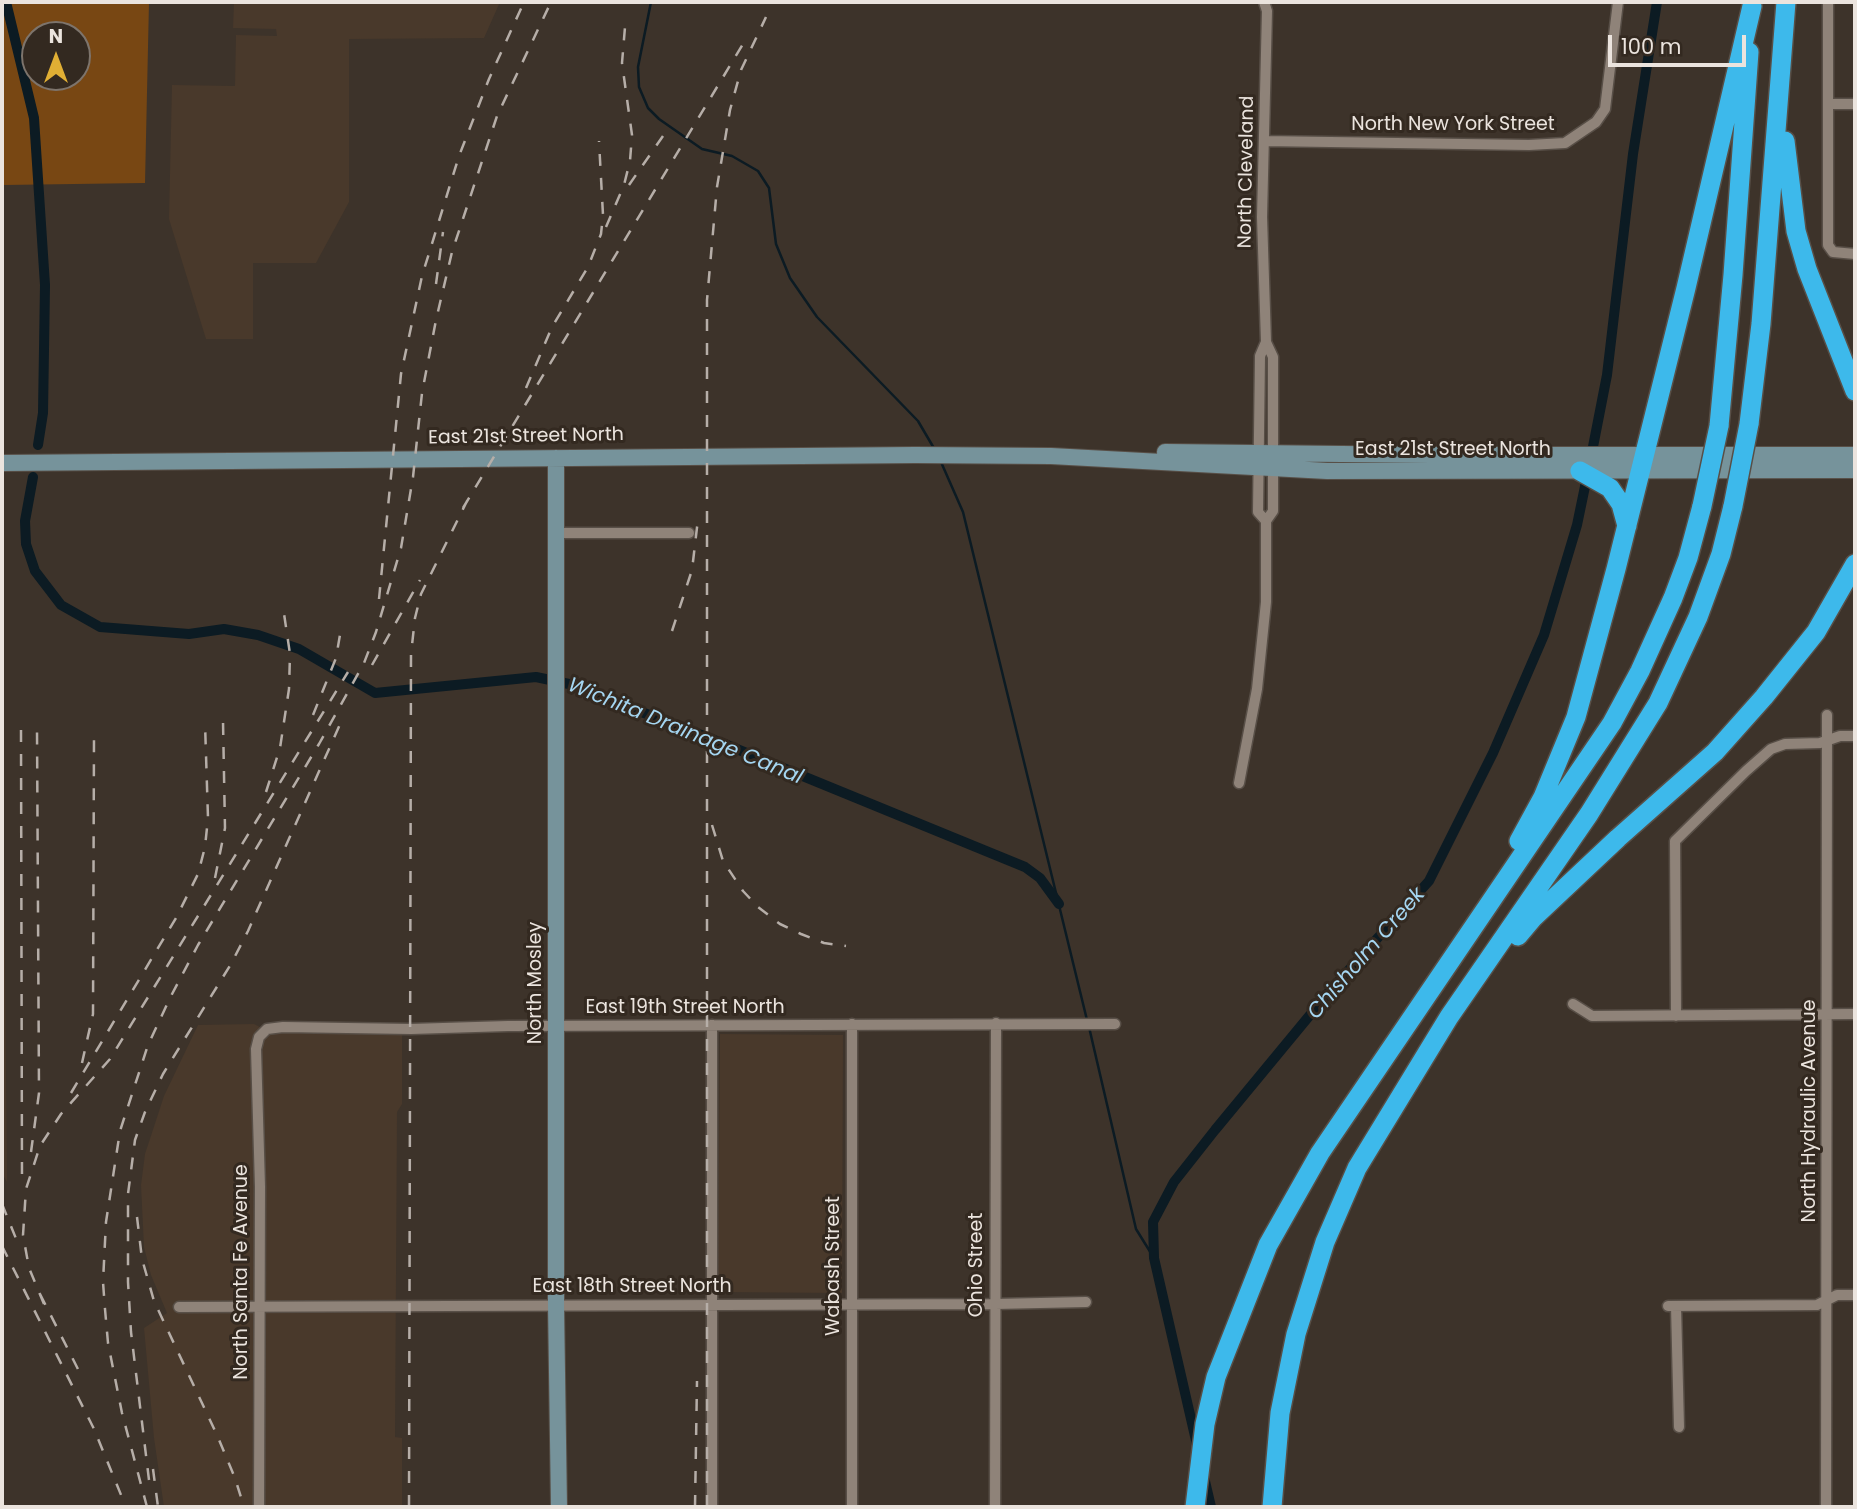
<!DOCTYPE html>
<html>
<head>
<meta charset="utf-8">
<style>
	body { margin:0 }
	#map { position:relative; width:1857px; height:1509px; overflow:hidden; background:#3d332a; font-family:Poppins,sans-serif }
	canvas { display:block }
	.frame { position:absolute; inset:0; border:4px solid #ebe4de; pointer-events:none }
	.north { position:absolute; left:21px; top:21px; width:70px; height:70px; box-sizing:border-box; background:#332920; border:2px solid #7d746c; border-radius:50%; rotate:0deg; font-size:19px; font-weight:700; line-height:28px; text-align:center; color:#ebe4de }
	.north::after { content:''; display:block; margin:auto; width:24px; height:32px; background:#e1af34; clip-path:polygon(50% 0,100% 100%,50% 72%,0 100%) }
	.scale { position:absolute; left:1608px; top:35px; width:138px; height:32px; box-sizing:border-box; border:4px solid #ebe4de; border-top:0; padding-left:9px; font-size:21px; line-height:24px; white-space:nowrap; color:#ebe4de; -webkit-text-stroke:5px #332920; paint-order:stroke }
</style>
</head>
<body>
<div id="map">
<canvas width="1857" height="1509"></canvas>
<div class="frame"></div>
<div class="north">N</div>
<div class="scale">100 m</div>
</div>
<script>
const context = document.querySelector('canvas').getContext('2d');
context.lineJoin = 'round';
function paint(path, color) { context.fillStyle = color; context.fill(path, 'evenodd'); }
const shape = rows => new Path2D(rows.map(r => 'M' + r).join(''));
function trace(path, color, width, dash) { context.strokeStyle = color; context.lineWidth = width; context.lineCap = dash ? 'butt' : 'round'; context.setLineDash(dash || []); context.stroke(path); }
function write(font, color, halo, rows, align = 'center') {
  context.font = font + ' Poppins,sans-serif'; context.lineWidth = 6; context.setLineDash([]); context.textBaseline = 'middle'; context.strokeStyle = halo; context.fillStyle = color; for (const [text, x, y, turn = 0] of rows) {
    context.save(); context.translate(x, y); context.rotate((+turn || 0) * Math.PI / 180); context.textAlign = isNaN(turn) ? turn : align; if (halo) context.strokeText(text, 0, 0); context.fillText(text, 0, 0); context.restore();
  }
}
paint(shape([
	[234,2,500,2,484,38,349,39,349,202,316,263,253,263,253,339,206,339,169,219,172,85,235,86,236,35,277,36,276,29,233,28],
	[2,734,3,734,7,1182,2,1173],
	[254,1024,272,1033,402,1033,402,1104,397,1112,395,1437,402,1438,402,1507,164,1507,154,1438,144,1328,167,1313,151,1275,144,1247,141,1185,145,1154,164,1096,198,1025],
	[720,1034,843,1035,842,1293,718,1292]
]), '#49392b');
paint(shape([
	[2,2,149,2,145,183,4,185,2,122],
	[35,35,77,35,77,77,35,77]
]), '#784713');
trace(shape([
	[651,2,638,67,639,87,648,108,659,119,702,149,732,156,758,171,769,188,776,244,790,278,817,317,918,421,935,450],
	[941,462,963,512,1087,1020],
	[1089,1027,1136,1229,1154,1258]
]), '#0c1b23', 2.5);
trace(shape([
	[6,2,34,118,45,285,43,413,38,445],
	[1591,457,1607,375,1633,154,1657,2],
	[33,477,25,521,26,544,35,571,61,605,100,627,189,634,224,629,258,635,299,649,375,693,536,677,569,684,727,745,1025,867,1040,878,1059,904],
	[1197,1445,1154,1258,1153,1222,1174,1182,1215,1130,1329,992,1429,881,1493,753,1544,635,1577,525,1588,472],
	[1204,1477,1211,1507]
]), '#0c1b23', 10);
const street = shape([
	[1828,2,1828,245,1833,252,1855,254],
	[1828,104,1855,104],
	[1264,141,1529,145,1565,143,1596,122,1605,109,1618,2],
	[1266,342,1260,356,1258,512,1266,521],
	[556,533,689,533],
	[1239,783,1257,689,1266,602,1266,521,1273,511,1273,357,1266,342,1262,217,1267,11,1264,2],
	[1573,1004,1592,1016,1855,1014],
	[1676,1016,1675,841,1746,771,1771,749,1785,744,1820,743,1840,736,1855,736],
	[852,1024,852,1507],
	[712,1025,712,1507],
	[1668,1306,1817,1305,1837,1295,1855,1295],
	[1676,1306,1679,1427],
	[179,1307,995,1304,1086,1302],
	[259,1507,260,1187,256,1049,259,1037,267,1029,283,1027,411,1029,508,1026,1115,1024],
	[995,1507,996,1023],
	[1826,1507,1827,715]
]);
const secondary = shape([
	[1165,452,1430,455,1855,455],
	[556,458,556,1305,559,1507],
	[2,463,915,455,1051,456,1327,471,1855,470]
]);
const highway = shape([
	[1785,141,1796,231,1807,269,1855,391],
	[1749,424,1761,324,1786,2],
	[1719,426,1733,275,1749,52],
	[1580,471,1610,488,1621,504,1627,526],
	[1519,841,1543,797,1576,717,1616,569,1686,288,1752,6],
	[1518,936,1534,917,1618,838,1715,752,1764,697,1816,632,1855,564],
	[1195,1507,1205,1424,1216,1377,1268,1245,1320,1153,1612,723,1640,671,1673,598,1688,558,1702,506],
	[1272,1507,1280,1413,1296,1334,1325,1242,1357,1168,1449,1017,1589,814,1658,703,1698,617,1721,554,1733,506]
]);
trace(street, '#584f47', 13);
trace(secondary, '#584f47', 18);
trace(highway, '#584f47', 22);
trace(street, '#8f8379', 10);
trace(secondary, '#76939b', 16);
trace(highway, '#3db9eb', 19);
trace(shape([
	[629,185,663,136],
	[606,227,624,185,630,161,632,135,622,63,625,27],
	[436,284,443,232],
	[526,388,552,327,588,267,601,234,603,215,599,141],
	[463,508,743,44],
	[379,599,401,374,422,276,459,156,489,79,524,2],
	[672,631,692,570,698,519],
	[372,665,420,580],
	[313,715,336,658,341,629],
	[21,730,22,1181],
	[266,792,280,748,289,689,290,654,283,607],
	[712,825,723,861,743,891,758,907,780,924,801,934,824,943,846,946],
	[215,878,225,828,223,721],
	[82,1063,93,1014,94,736],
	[71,1093,176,918,198,874,205,847,208,818,205,723],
	[31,1152,39,1093,37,729],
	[2,1204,19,1246],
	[137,1217,142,1259,154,1301,217,1435,235,1478,244,1507],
	[2,1246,94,1429,126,1507],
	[40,1294,83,1379],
	[44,1304,29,1268,23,1235,26,1189,40,1146,61,1114,110,1059,348,672],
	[153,1469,158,1507],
	[149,1480,131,1332,128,1282,128,1194,135,1140,145,1112,163,1074,231,964,248,931,341,722],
	[147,1507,122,1413,108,1343,105,1309,103,1282,106,1222,120,1131,148,1045,171,996,198,945,319,744,364,663,376,632,401,548,413,477,422,393,436,320,452,252,497,116,551,2],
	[409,1507,411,654,415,618,421,594,467,501],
	[695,1507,697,1381],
	[707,1507,707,300,717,187,730,110,741,70,766,17]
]), '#b6aea8', 2.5, [12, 12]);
const highwayBridge = shape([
	[1702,506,1719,426],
	[1733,506,1749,424]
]);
trace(highwayBridge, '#584f47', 22, []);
trace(highwayBridge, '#3db9eb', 19);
write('19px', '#ebe4de', '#332920', [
	["North New York Street",1453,125],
	["North Cleveland",1247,172,-89],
	["East 21st Street North",526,437,-1],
	["East 21st Street North",1453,450],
	["North Mosley",536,983,-90],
	["East 19th Street North",685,1008],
	["North Hydraulic Avenue",1810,1111,-90],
	["Ohio Street",977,1265,-90],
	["Wabash Street",834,1266,-90],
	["North Santa Fe Avenue",242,1272,-90],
	["East 18th Street North",632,1287]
]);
write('italic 21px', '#a5d6f1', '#332920', [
	["Wichita Drainage Canal",685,732,22],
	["Chisholm Creek",1367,954,-49]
]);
</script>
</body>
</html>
